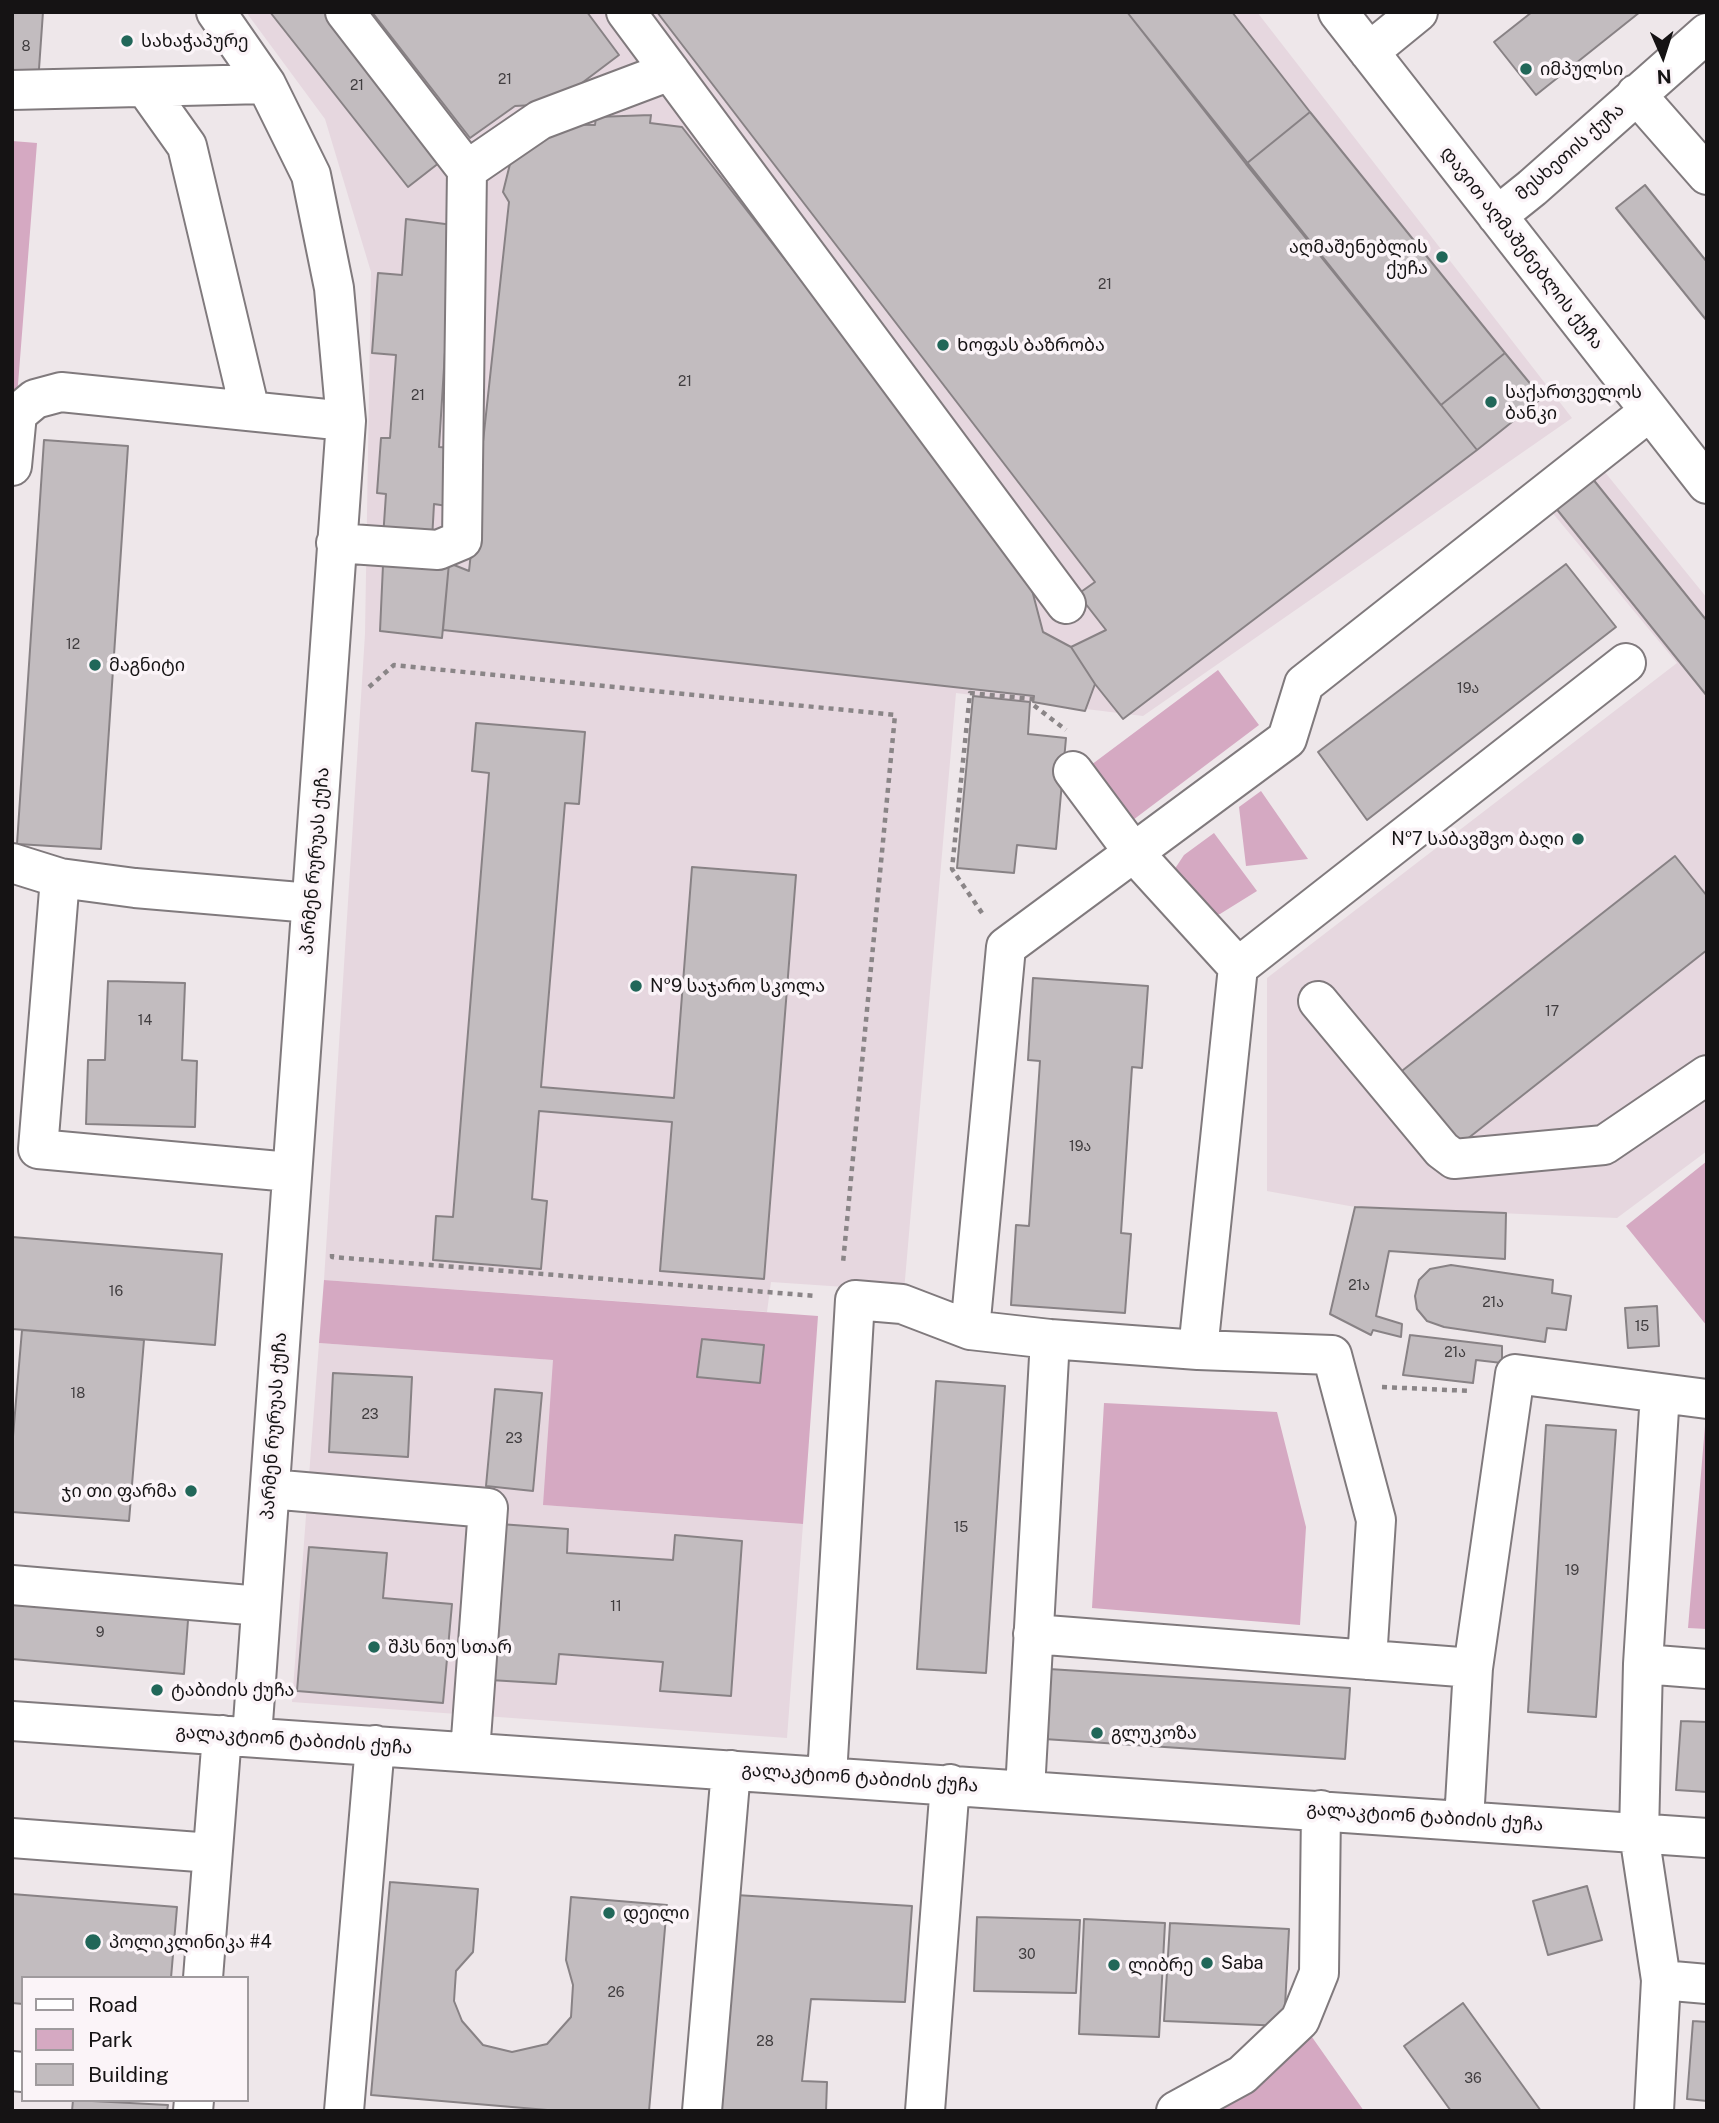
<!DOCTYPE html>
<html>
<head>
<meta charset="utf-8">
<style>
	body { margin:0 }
	#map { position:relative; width:1719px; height:2123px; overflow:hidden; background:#eee7ea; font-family:"Public Sans",sans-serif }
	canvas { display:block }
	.frame { position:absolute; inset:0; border:14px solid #151314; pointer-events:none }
	.legend { position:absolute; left:21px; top:1976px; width:228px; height:126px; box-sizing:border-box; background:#fbf4f8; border:2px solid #9f9a9d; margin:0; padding:9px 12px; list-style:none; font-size:21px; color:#151314 }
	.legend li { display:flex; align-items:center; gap:14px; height:35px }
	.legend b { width:35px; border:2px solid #9f9a9d }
	.north { position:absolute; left:1628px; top:21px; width:70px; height:70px; -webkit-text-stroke:5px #fbf4f8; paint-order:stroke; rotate:177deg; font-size:19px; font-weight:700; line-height:28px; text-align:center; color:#151314 }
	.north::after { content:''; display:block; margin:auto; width:24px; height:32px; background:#151314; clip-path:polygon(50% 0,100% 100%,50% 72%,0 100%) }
</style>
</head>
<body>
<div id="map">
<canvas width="1719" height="2123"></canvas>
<div class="frame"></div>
<ul class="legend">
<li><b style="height:9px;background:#fff"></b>Road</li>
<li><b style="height:19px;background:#d5a9c2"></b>Park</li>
<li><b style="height:19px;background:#c2bcbf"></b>Building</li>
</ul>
<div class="north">N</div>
</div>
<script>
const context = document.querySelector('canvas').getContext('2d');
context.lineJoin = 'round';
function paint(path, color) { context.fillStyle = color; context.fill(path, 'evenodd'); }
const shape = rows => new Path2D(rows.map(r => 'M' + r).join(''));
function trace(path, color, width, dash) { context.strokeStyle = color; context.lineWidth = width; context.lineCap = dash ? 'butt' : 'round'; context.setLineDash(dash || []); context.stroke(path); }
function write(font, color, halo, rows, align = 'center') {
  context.font = font + ' "Public Sans","Noto Sans Georgian",sans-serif'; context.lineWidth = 7; context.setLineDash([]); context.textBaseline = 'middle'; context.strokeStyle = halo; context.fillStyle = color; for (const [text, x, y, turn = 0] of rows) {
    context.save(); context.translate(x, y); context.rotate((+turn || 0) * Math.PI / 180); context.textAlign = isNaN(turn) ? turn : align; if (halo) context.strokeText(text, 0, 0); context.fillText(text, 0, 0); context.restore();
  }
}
paint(shape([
	[246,12,1257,12,1572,418,1143,716,956,693,904,1291,771,1282,767,1312,324,1280,365,634,371,272,325,119],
	[1587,450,1707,598,1707,1151,1617,1218,1355,1207,1267,1191,1267,978,1677,663,1536,493],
	[319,1343,554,1360,544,1505,803,1524,787,1738,292,1702]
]), '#e6d7df');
paint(shape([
	[12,141,37,143,17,397,12,397],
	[1218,670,1259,725,1133,820,1091,765],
	[1261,791,1308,859,1246,866,1239,807],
	[1214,833,1257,891,1220,914,1208,916,1174,880,1176,867,1184,855],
	[1707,1161,1707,1326,1626,1226],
	[324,1280,818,1316,803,1524,543,1505,553,1360,319,1343],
	[1104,1403,1277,1412,1306,1527,1300,1625,1092,1608],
	[1705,1426,1707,1426,1707,1629,1688,1628],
	[1300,2020,1364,2111,1176,2111]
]), '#d5a9c2');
const building = shape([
	[12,12,43,12,38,83,12,81,12,12],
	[270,12,327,12,444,159,408,187,270,12],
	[372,12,587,12,619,55,554,104,515,106,470,138,372,12],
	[657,12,1127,12,1477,450,1123,719,1095,684,1071,647,1106,630,1078,594,1095,582,657,12],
	[1127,12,1232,12,1310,112,1246,164,1127,12],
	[1532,12,1640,12,1536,95,1494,42,1532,12],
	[1310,112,1505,353,1441,405,1246,164,1310,112],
	[651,115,650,123,682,127,1027,571,1043,632,1071,647,1095,684,1085,711,1033,702,1034,696,443,630,449,563,469,571,509,202,503,192,514,148,543,124,595,125,596,117,651,115],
	[1645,185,1707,262,1707,321,1616,208,1645,185],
	[406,219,453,225,439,447,452,448,447,506,434,504,432,540,383,538,386,494,377,493,381,438,390,438,396,355,372,353,378,273,402,275,406,219],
	[1505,353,1542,398,1477,450,1441,405,1505,353],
	[44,440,128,446,101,849,17,844,44,440],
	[1592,478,1707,621,1707,696,1555,507,1592,478],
	[449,563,442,638,380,631,383,565,449,563],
	[1566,564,1616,627,1367,820,1318,752,1566,564],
	[973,696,1030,702,1028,734,1066,738,1056,849,1017,845,1014,873,957,868,973,696],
	[476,723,585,732,579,804,565,803,541,1087,674,1098,692,867,796,875,764,1279,660,1271,672,1122,539,1111,532,1199,547,1201,541,1269,433,1260,436,1216,453,1217,489,773,472,771,476,723],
	[1675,856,1707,896,1707,950,1457,1147,1398,1074,1675,856],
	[1033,978,1148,986,1142,1068,1132,1067,1121,1233,1131,1234,1125,1313,1011,1305,1016,1225,1029,1226,1040,1061,1028,1060,1033,978],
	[108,981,185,983,182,1060,197,1061,195,1127,86,1124,88,1060,105,1060,108,981],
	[1355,1207,1506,1213,1505,1259,1389,1251,1376,1316,1402,1324,1401,1337,1373,1330,1371,1335,1330,1314,1355,1207],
	[12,1237,222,1254,215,1345,12,1329,12,1237],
	[1451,1265,1553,1280,1552,1293,1571,1296,1566,1330,1547,1328,1545,1342,1444,1327,1427,1321,1417,1309,1415,1296,1419,1280,1430,1269,1451,1265],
	[1657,1306,1659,1346,1628,1348,1625,1308,1657,1306],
	[22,1330,144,1340,129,1521,12,1512,12,1448,22,1330],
	[1410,1335,1502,1346,1502,1363,1476,1360,1473,1383,1403,1375,1410,1335],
	[702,1339,764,1345,760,1383,697,1377,702,1339],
	[333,1373,412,1377,408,1457,329,1452,333,1373],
	[936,1381,1005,1386,986,1673,917,1669,936,1381],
	[495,1389,542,1393,533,1491,486,1486,495,1389],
	[1546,1425,1616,1430,1596,1717,1528,1712,1546,1425],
	[500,1524,568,1529,567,1553,673,1560,675,1535,742,1541,731,1696,660,1691,663,1662,559,1654,556,1684,490,1680,500,1524],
	[309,1547,387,1553,383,1598,452,1604,443,1703,297,1691,309,1547],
	[12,1592,189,1607,184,1674,12,1659,12,1592],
	[1049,1669,1350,1688,1345,1759,1044,1739,1049,1669],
	[1681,1721,1707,1722,1707,1792,1676,1790,1681,1721],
	[390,1882,478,1889,473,1952,456,1971,454,2001,462,2021,483,2045,512,2052,547,2044,571,2017,573,1985,566,1960,571,1897,667,1905,649,2111,559,2111,371,2095,390,1882],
	[1587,1886,1602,1940,1548,1955,1533,1901,1587,1886],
	[12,1894,177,1907,171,1978,23,1978,23,2004,12,2003,12,1894],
	[736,1895,912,1906,905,2002,811,1999,802,2081,827,2082,826,2111,717,2111,736,1895],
	[977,1917,1080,1920,1076,1993,974,1991,977,1917],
	[1084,1919,1165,1923,1159,2037,1079,2034,1084,1919],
	[1170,1923,1289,1929,1284,2026,1164,2021,1170,1923],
	[1463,2003,1541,2111,1451,2111,1404,2046,1463,2003],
	[1693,2021,1707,2022,1707,2101,1687,2099,1693,2021],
	[73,2100,168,2105,167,2111,72,2111,73,2100]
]);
paint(building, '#c2bcbf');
trace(building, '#888285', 2);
const minor = shape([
	[216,12,266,84,311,175,334,288,346,421,252,1737],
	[626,12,1066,604],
	[1338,12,1707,484],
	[1369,52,1418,12],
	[145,87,187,146,250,411],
	[12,90,266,84],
	[1636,94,1707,175],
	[467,170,540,120,670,71],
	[1497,216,1532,188,1707,33],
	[12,466,17,414,35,399,61,392,346,421],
	[336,543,438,550,462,540,467,170,345,12],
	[1073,771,1134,853,1238,967],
	[12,863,60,878,135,888,311,903],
	[60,878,38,1149,290,1172],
	[1318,1001,1442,1150,1454,1159,1604,1145,1707,1075],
	[970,1330,1006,947,1287,739,1304,684,1650,411],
	[1198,1350,1238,967,1626,663],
	[270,1489,488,1508,470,1752],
	[12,1585,261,1606],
	[1033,1634,1473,1668],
	[1643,1664,1707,1669],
	[12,1721,1707,1838],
	[827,1776,855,1300,902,1304,970,1330,1050,1339,1198,1350,1332,1355,1376,1520,1367,1660],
	[1025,1790,1050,1339],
	[1464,1820,1473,1668,1515,1374,1707,1399],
	[12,1838,212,1853],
	[203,1978,222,1735],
	[1661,1980,1707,1984],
	[12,2071,23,2072],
	[193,2111,194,2100],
	[344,2111,375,1745],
	[702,2111,731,1770],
	[925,2111,950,1784],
	[1176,2111,1242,2075,1300,2020,1319,1973,1321,1810],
	[1654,2111,1661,1980,1639,1834,1643,1664,1660,1393]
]);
trace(minor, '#807a7d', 42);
trace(shape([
	[369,687,394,665,895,715,843,1263],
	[982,913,952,869,970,693,1032,699,1032,704,1066,730],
	[332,1254,332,1257,816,1296],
	[1382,1387,1471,1391]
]), '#8a8587', 4.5, [5, 5]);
trace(minor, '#fff', 38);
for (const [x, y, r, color] of [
	[127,41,7,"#216759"],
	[1526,69,7,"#216759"],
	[1442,257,7,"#216759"],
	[943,345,7,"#216759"],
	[1491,402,7,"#216759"],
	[95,665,7,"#216759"],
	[1578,839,7,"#216759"],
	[636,986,7,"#216759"],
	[191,1491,7,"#216759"],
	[374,1647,7,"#216759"],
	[157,1690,7,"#216759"],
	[1097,1733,7,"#216759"],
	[609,1913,7,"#216759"],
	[93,1942,9,"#216759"],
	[1207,1963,7,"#216759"],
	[1114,1965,7,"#216759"]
]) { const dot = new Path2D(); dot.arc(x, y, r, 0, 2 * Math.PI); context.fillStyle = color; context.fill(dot); trace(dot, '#fbf4f8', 2.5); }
write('14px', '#403d3f', null, [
	["8",26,47],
	["21",505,80],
	["21",357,86],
	["21",1105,285],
	["21",685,382],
	["21",418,396],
	["12",73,645],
	["19ა",1468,689],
	["17",1552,1012],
	["14",145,1021],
	["19ა",1080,1147],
	["21ა",1359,1286],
	["16",116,1292],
	["21ა",1493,1303],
	["15",1642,1327],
	["21ა",1455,1353],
	["18",78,1394],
	["23",370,1415],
	["23",514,1439],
	["15",961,1528],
	["19",1572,1571],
	["11",616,1607],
	["9",100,1633],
	["30",1027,1955],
	["26",616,1993],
	["28",765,2042],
	["36",1473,2079]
]);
write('18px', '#151314', '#fbf4f8', [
	["სახაჭაპურე",141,41],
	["იმპულსი",1540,69],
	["აღმაშენებლის",1428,247,"right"],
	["ქუჩა",1428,268,"right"],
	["Ხოფას Ბაზრობა",957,345],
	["საქართველოს",1505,392],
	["ბანკი",1505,413],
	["მაგნიტი",109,665],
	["№7 საბავშვო ბაღი",1564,839,"right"],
	["№9 საჯარო სკოლა",650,986],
	["ჯი თი ფარმა",177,1491,"right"],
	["შპს ნიუ სთარ",388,1647],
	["ტაბიძის ქუჩა",171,1690],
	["გლუკოზა",1111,1733],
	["დეილი",623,1913],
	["პოლიკლინიკა #4",109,1942],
	["Saba",1221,1963],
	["ლიბრე",1128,1965]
], 'left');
write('18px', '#151314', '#fbf4f8', [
	["მესხეთის ქუჩა",1570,152,-41],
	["დავით აღმაშენებლის ქუჩა",1522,248,52],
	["პარმენ რურუას ქუჩა",315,861,-85],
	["პარმენ რურუას ქუჩა",274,1426,-86],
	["გალაკტიონ ტაბიძის ქუჩა",294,1740,4],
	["გალაკტიონ ტაბიძის ქუჩა",860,1778,4],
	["გალაკტიონ ტაბიძის ქუჩა",1425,1817,4]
]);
</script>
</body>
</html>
